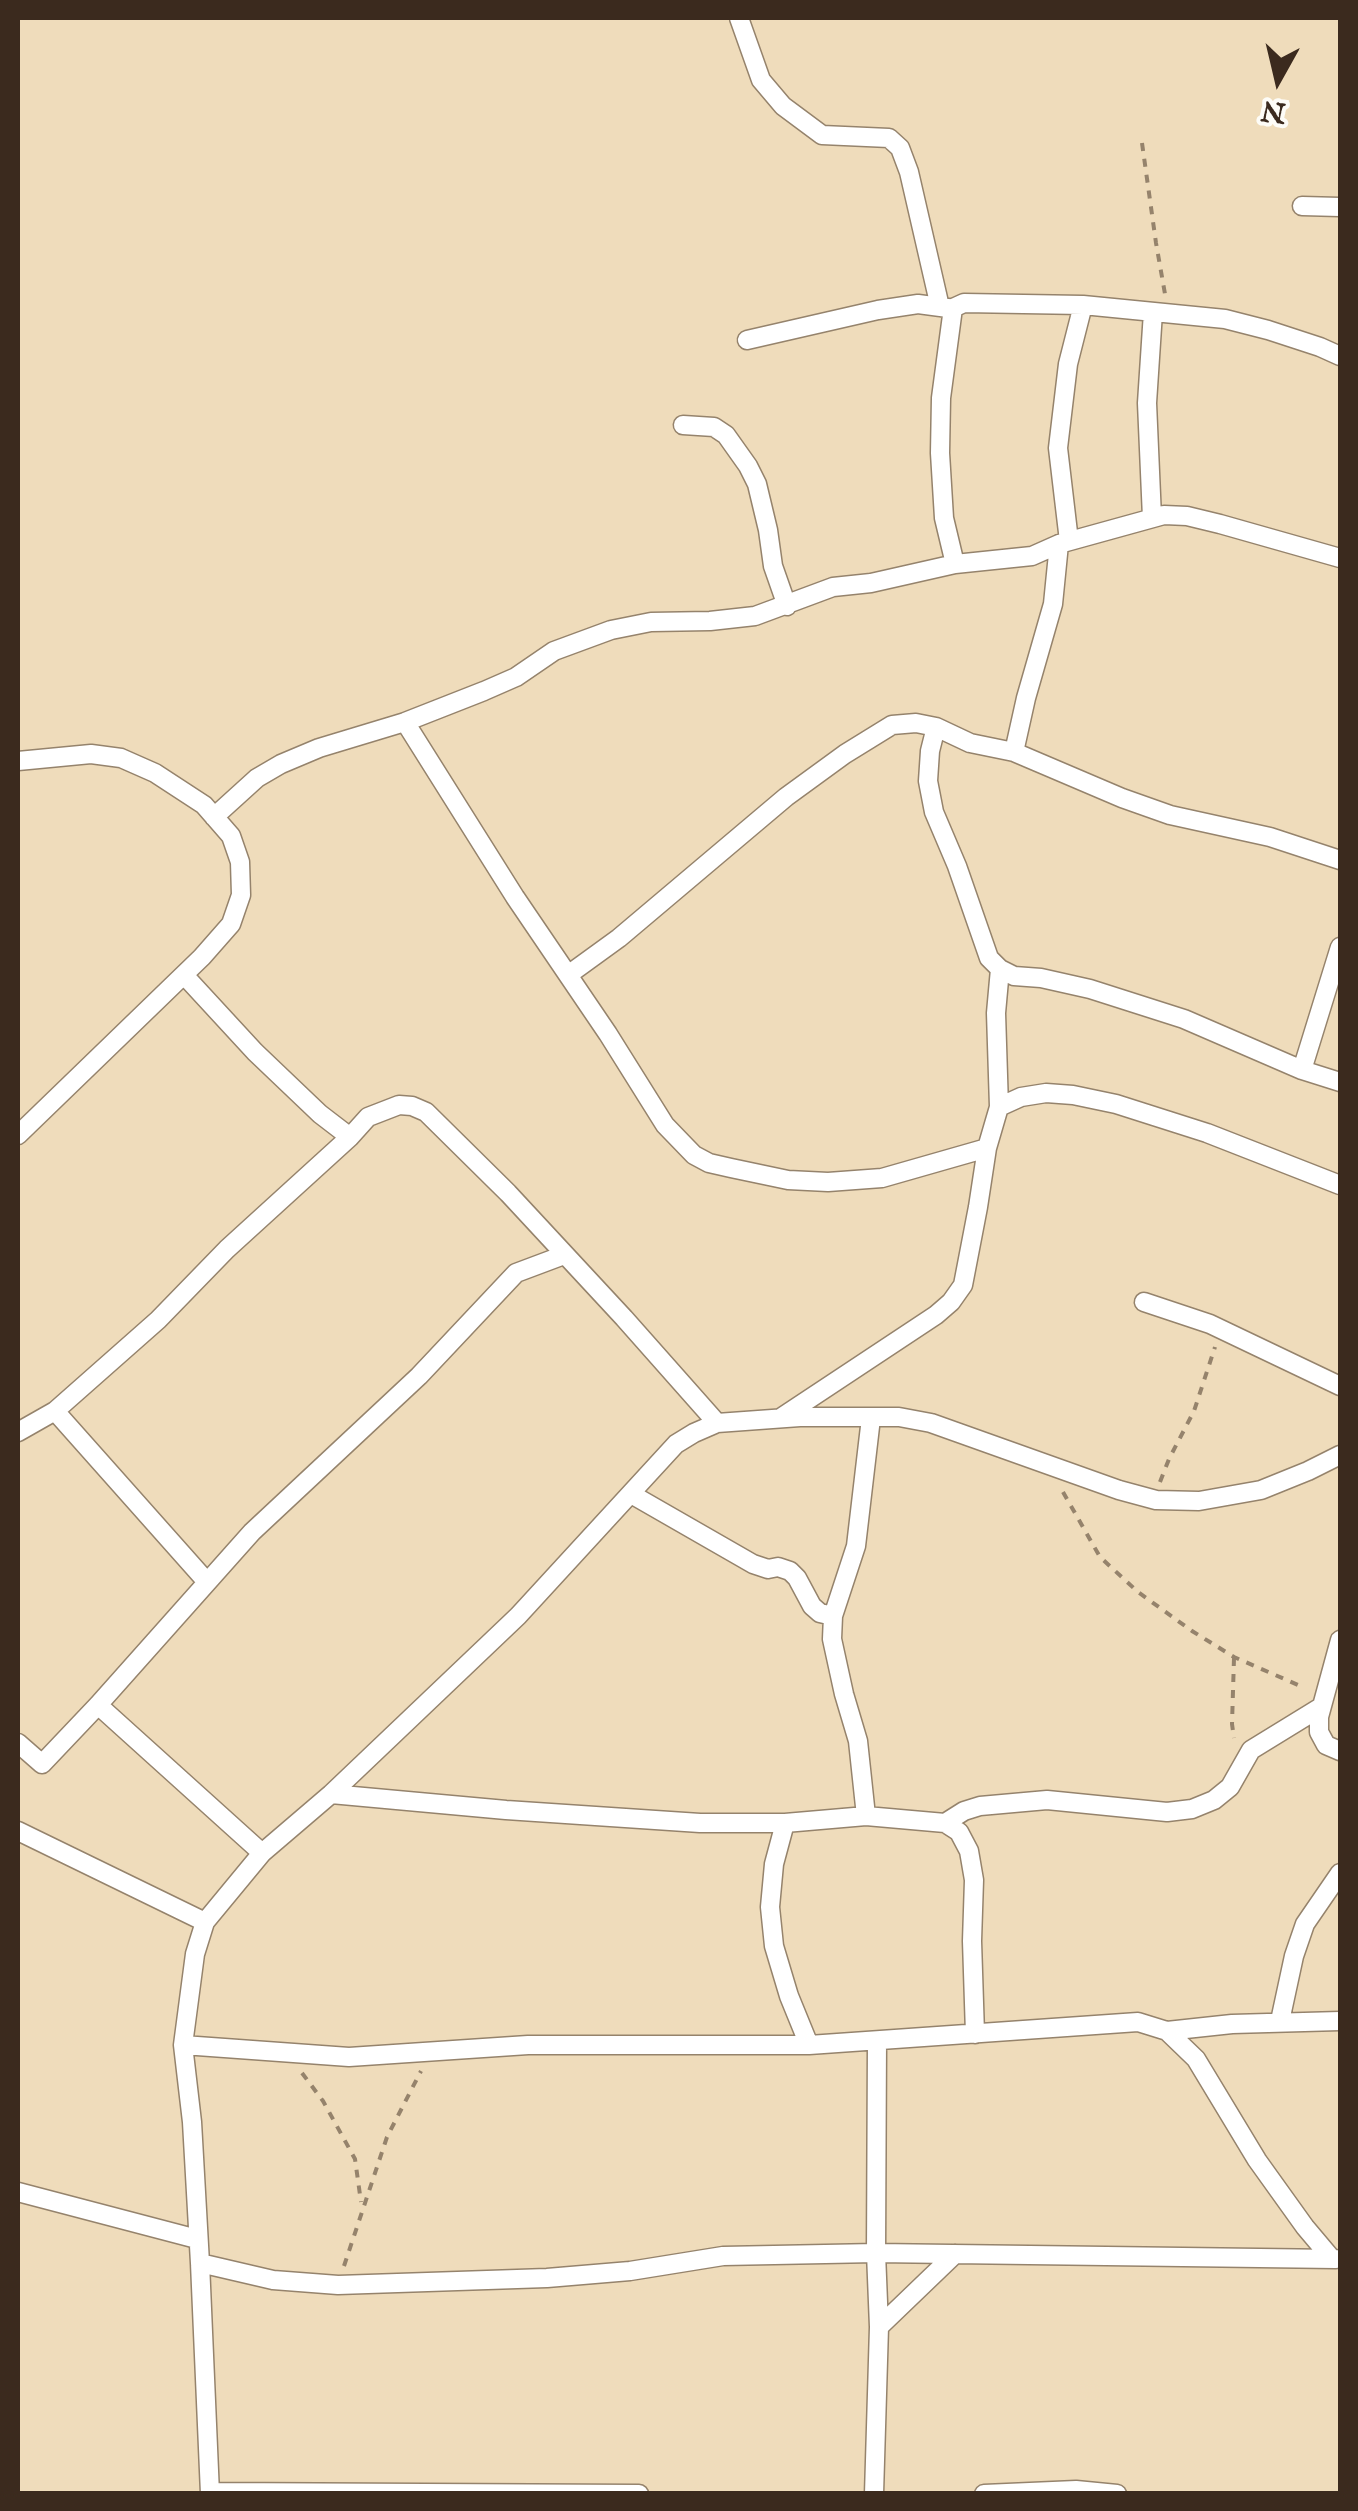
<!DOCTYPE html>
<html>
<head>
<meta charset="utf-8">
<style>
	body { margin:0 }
	#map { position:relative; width:1358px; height:2511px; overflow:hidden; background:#efdcbb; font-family:"IM FELL English",serif }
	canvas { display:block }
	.frame { position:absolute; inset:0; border:20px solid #3b2a1e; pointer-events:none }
	.north { position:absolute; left:1228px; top:30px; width:100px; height:100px; -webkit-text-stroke:8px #fdfcf7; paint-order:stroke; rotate:188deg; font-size:28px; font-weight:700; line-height:40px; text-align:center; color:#3b2a1e }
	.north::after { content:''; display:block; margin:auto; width:35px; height:45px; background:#3b2a1e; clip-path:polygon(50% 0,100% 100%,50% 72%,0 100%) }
</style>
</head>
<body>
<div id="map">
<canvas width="1358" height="2511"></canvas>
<div class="frame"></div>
<div class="north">N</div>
</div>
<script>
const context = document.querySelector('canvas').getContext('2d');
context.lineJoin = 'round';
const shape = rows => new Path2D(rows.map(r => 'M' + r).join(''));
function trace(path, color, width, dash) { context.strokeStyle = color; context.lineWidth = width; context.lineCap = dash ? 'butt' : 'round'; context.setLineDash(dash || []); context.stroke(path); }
const minor = shape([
	[739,18,761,80,783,106,822,135,889,138,900,148,909,172,940,307],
	[1302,206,1340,207],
	[747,340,878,310,918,304,948,308],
	[683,425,714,427,726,435,748,466,757,484,768,530,773,566,787,606],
	[1152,518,1147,403,1153,312],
	[1069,541,1058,448,1068,364,1083,305],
	[955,564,944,518,940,453,941,398,953,308,964,303,1083,305,1225,319,1268,330,1320,347,1340,356],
	[405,722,515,897,608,1034,665,1125,694,1155,709,1163,731,1168,788,1180,828,1182,882,1178,987,1148],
	[936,727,930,751,928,781,934,812,957,866,989,958,1000,969,1014,976,1041,978,1090,989,1184,1019,1302,1070,1340,1082],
	[1014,752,1026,698,1053,604,1059,544],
	[18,761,91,754,121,758,155,773,204,805,231,836,240,862,241,895,231,924,202,957,18,1135],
	[214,817,257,778,281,764,319,748,405,722,484,691,516,677,554,651,611,630,651,622,710,621,755,616,833,587,871,583,955,564,1032,556,1059,544,1164,515,1187,516,1220,524,1340,558],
	[184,975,255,1052,320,1114,350,1137],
	[568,975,619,938,786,797,845,754,892,725,916,723,936,727,970,743,1014,752,1122,798,1170,815,1270,837,1340,860],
	[1302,1070,1340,947],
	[999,1107,1021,1097,1046,1093,1073,1095,1116,1104,1207,1133,1340,1185],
	[1144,1302,1210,1324,1340,1386],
	[55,1411,207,1582],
	[782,1417,936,1315,951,1302,963,1285,978,1207,987,1148,999,1107,996,1013,1000,969],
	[18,1432,55,1411,158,1320,227,1249,350,1137,368,1117,399,1105,412,1106,426,1112,508,1193,624,1318,717,1423],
	[631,1494,753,1564,768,1569,778,1567,790,1571,797,1578,812,1606,820,1613,833,1616],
	[1340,1640,1319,1717,1319,1732,1326,1745,1340,1751],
	[98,1705,262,1853],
	[18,1743,42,1764,98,1705,252,1532,419,1376,516,1273,564,1255],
	[331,1794,506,1810,700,1823,785,1823,866,1816,945,1823,959,1832,969,1851,974,1880,972,1941,975,2034],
	[866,1816,858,1741,844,1694,832,1639,833,1616,856,1546,871,1418],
	[785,1823,774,1864,770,1907,774,1946,789,1996,809,2045],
	[945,1823,964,1811,980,1806,1047,1800,1167,1812,1192,1809,1214,1800,1230,1787,1251,1750,1321,1707],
	[18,1831,205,1922],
	[1280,2021,1294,1956,1305,1924,1340,1873],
	[1167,2031,1232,2024,1340,2021],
	[183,2045,349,2057,528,2045,809,2045,1138,2022,1167,2031,1196,2059,1257,2160,1305,2227,1332,2259],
	[18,2192,197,2239],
	[200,2263,273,2280,338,2285,547,2278,630,2271,723,2256,876,2253,1336,2259],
	[879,2327,955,2254],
	[210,2492,639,2494],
	[210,2494,200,2263,192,2122,183,2045,195,1954,205,1922,262,1853,331,1794,518,1616,676,1444,694,1433,717,1423,800,1417,899,1417,931,1423,1119,1490,1156,1500,1199,1501,1261,1490,1308,1471,1340,1455],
	[874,2494,879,2327,876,2253,877,2041],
	[984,2494,1076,2490,1117,2494]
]);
trace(minor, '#95836c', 21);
trace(shape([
	[1142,143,1156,243,1165,294],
	[1160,1482,1169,1459,1194,1411,1215,1347],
	[1063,1492,1100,1557,1138,1592,1192,1631,1234,1657,1305,1688],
	[1234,1658,1232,1724,1234,1738],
	[302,2073,323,2101,355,2159,361,2202],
	[344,2266,387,2137,421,2071]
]), '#95836c', 4, [8, 8]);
trace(minor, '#fff', 18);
</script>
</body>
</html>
